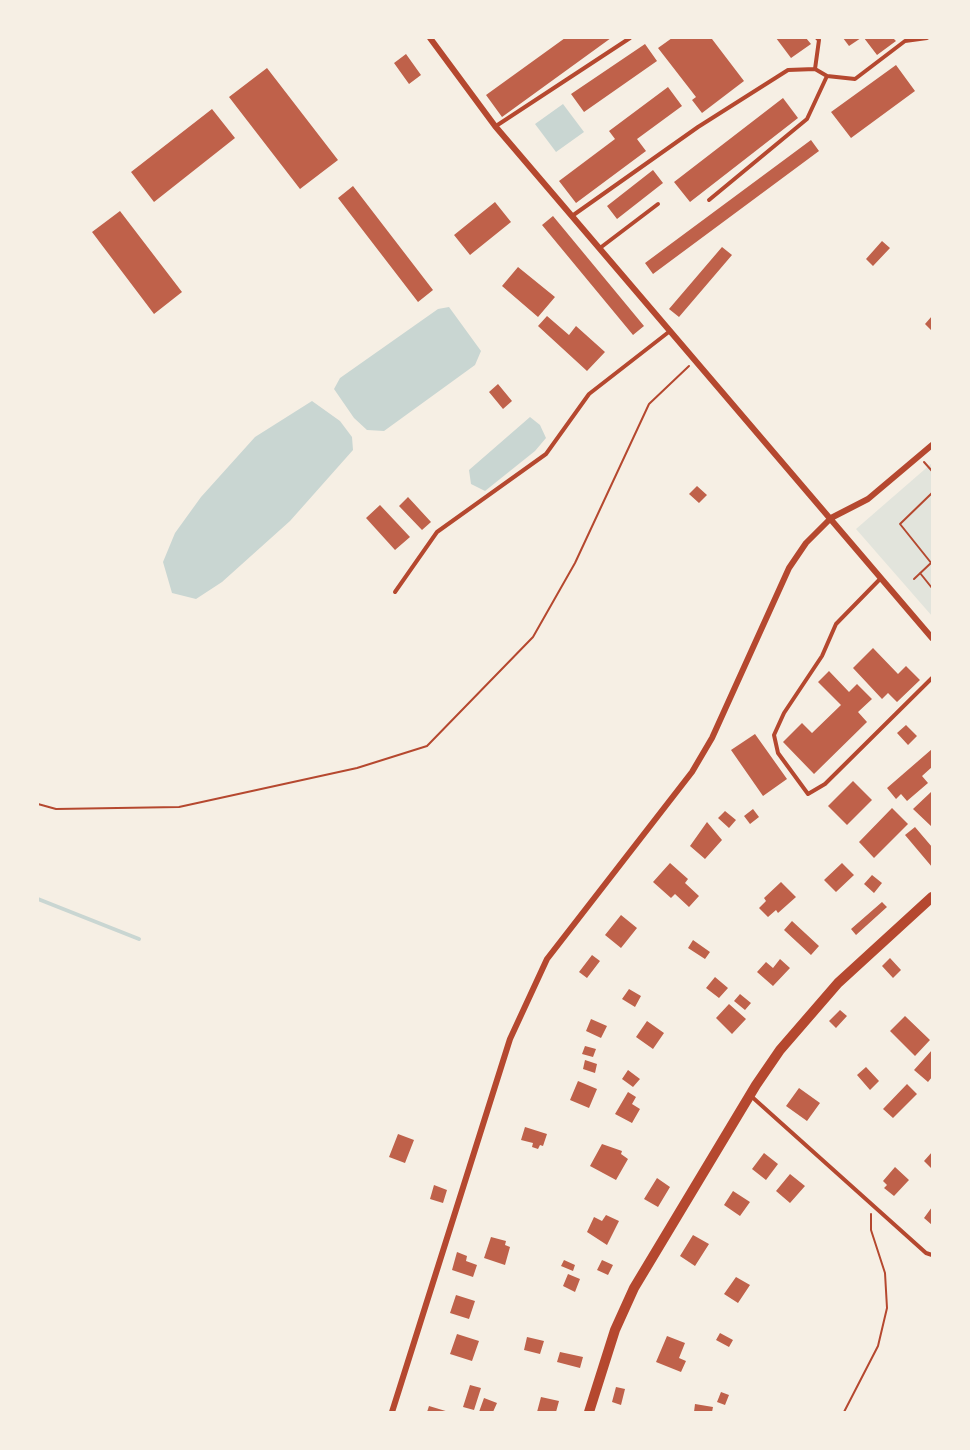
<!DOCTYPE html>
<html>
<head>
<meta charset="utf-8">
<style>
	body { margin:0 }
	#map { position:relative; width:970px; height:1450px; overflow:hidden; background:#f6efe4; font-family:"PT Serif",serif }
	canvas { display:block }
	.frame { position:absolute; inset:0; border:39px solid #f6efe4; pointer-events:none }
</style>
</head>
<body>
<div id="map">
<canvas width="970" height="1450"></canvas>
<div class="frame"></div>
</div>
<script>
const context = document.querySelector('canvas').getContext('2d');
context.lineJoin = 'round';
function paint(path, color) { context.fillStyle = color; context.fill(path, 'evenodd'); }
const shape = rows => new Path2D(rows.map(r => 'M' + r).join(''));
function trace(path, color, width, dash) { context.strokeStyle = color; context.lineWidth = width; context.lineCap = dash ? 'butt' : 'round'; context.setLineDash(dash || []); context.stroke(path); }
paint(shape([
	[932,463,932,616,856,529]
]), '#e2e4dc');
paint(shape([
	[563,104,584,132,556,152,535,124],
	[449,307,481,351,475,365,384,431,367,430,354,418,334,389,340,378,438,309],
	[312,401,340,421,352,437,353,450,290,521,222,582,196,599,172,593,163,562,175,533,201,497,255,437],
	[530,417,540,425,546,438,535,451,485,491,471,484,469,470]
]), '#c9d6d2');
trace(shape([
	[38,899,139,939]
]), '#c9d6d2', 4);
paint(shape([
	[565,38,611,38,502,117,486,95],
	[672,38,715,38,712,39,744,81,702,113,692,100,696,97,658,48],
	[776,38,806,38,811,44,791,58],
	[843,38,861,38,849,46],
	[864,38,893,38,896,41,877,55],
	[645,44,657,61,584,112,571,94],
	[406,54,421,75,409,84,394,63],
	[896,65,915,91,851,138,831,112],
	[267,68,338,160,300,189,229,97],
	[668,87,682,106,637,139,646,151,576,203,559,181,615,139,609,131],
	[783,98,798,118,690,202,674,182],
	[212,109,235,138,154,202,131,172],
	[811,140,819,151,653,274,645,263],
	[653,170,663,183,617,219,607,206],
	[353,186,433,290,418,302,338,198],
	[495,202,511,222,470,255,454,235],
	[120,211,182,292,154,314,92,232],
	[553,216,644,326,633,335,542,225],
	[882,241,890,248,873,266,866,259],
	[722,247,732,255,679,317,669,309],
	[518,267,555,297,538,317,502,286],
	[547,316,569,335,576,326,605,352,587,371,538,326],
	[932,316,932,331,925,324],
	[498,384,512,401,503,409,489,392],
	[697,486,707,495,699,503,689,494],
	[408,497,431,522,422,530,399,506],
	[380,505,410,537,395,550,366,518],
	[873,648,898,674,906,666,920,680,897,702,888,693,882,699,853,668],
	[829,671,849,692,857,684,872,699,858,712,867,722,814,774,783,742,802,723,812,733,841,705,818,682],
	[906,725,917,736,908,745,897,733],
	[755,734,787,779,763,796,731,750],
	[932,749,932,767,922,776,928,783,907,801,901,794,896,799,887,788],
	[853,781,872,800,847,825,828,806],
	[931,792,932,794,932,827,913,809],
	[892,808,908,824,874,858,859,842],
	[753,809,759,817,750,824,744,816],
	[725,811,736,820,729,828,718,818],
	[707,822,722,840,705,859,690,846],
	[915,827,932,847,932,867,905,835],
	[670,863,688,879,685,883,699,896,689,907,675,894,671,898,653,882],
	[842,863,854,875,836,892,824,880],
	[872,875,882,883,874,893,864,884],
	[781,882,796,897,778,913,776,910,768,917,759,908,766,901,764,898],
	[882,902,887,907,856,935,851,929],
	[621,915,637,928,621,948,605,935],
	[792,921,819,946,811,955,784,930],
	[693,940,710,952,705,959,688,948],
	[592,955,600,961,587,978,579,972],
	[890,958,901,970,893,978,882,966],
	[780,959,790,968,773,986,757,972,766,962,773,968],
	[715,977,728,988,719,998,706,988],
	[629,989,641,996,635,1007,622,999],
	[740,994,751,1003,745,1010,734,1001],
	[729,1004,746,1019,732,1034,716,1018],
	[840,1010,847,1016,836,1028,829,1021],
	[905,1016,930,1040,915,1056,890,1031],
	[591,1019,607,1026,601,1038,586,1031],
	[647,1021,664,1033,653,1049,636,1037],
	[585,1046,596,1049,593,1057,582,1054],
	[932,1050,932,1077,928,1082,914,1070],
	[585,1060,597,1064,595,1073,583,1069],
	[866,1067,879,1081,870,1090,857,1075],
	[628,1070,640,1079,633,1087,622,1079],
	[578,1081,597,1089,589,1108,570,1100],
	[907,1084,917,1094,893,1118,883,1109],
	[799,1088,820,1103,807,1121,786,1106],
	[628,1092,636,1097,632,1104,640,1109,632,1123,615,1114],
	[525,1127,547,1134,543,1146,540,1145,538,1149,532,1147,533,1143,521,1140],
	[398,1134,414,1140,405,1163,389,1157],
	[602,1144,622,1151,621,1154,628,1159,616,1180,590,1166],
	[932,1152,932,1169,924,1161],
	[764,1153,778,1164,766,1180,752,1169],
	[895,1167,909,1180,894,1196,884,1188,887,1185,883,1181],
	[790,1174,805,1186,790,1203,776,1191],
	[657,1178,670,1187,658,1207,644,1199],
	[434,1185,447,1190,443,1203,430,1199],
	[733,1191,750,1202,740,1216,724,1205],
	[932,1207,932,1225,924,1218],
	[606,1215,619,1221,607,1245,587,1232,594,1217,602,1221],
	[693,1235,709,1244,695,1266,680,1256],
	[491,1237,506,1241,505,1245,510,1247,505,1265,484,1258],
	[457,1252,467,1256,466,1261,477,1265,473,1277,452,1270],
	[564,1260,575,1265,573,1271,561,1266],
	[602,1260,613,1265,608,1275,597,1270],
	[568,1274,580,1279,575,1292,563,1286],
	[736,1277,750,1285,738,1303,724,1294],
	[456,1295,475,1301,469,1319,450,1313],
	[720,1333,733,1340,729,1347,716,1340],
	[457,1334,479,1341,472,1361,450,1354],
	[667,1336,685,1343,679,1358,686,1361,681,1372,656,1362],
	[527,1337,544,1341,540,1354,524,1350],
	[560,1352,583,1357,580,1368,557,1362],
	[470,1385,481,1388,474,1410,463,1407],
	[616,1387,625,1389,621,1405,612,1402],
	[721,1392,729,1395,725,1405,717,1402],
	[541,1397,559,1401,556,1412,537,1412],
	[484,1398,497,1403,493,1412,479,1412],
	[695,1404,713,1407,712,1412,694,1412],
	[429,1406,449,1412,427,1412]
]), '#bf614a');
trace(shape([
	[924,462,932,471],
	[932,493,900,524,932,564],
	[920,573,932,588],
	[914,579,932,562],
	[38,804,56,809,179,807,357,768,427,746,533,637,575,563,649,404,689,366],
	[844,1412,878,1346,887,1308,885,1273,871,1230,871,1214]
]), '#b5482f', 2);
trace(shape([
	[815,69,819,40,817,38],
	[496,126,630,38],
	[709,200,807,119,827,76],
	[572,216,698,127,788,70,815,69,827,76,855,79,905,41,927,38],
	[600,248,658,204],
	[881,578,836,624,822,656,784,713,774,735,778,753,808,794,825,784,932,678],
	[395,592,437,532,546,454,589,394,670,331],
	[751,1096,926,1253,932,1255]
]), '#b5482f', 4);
trace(shape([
	[430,38,495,126,932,638],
	[392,1412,510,1039,547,959,692,772,712,738,789,568,806,543,831,518,868,499,932,445]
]), '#b5482f', 6);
trace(shape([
	[589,1412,615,1330,634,1288,756,1085,780,1050,838,983,932,897]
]), '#b5482f', 10);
</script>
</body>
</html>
